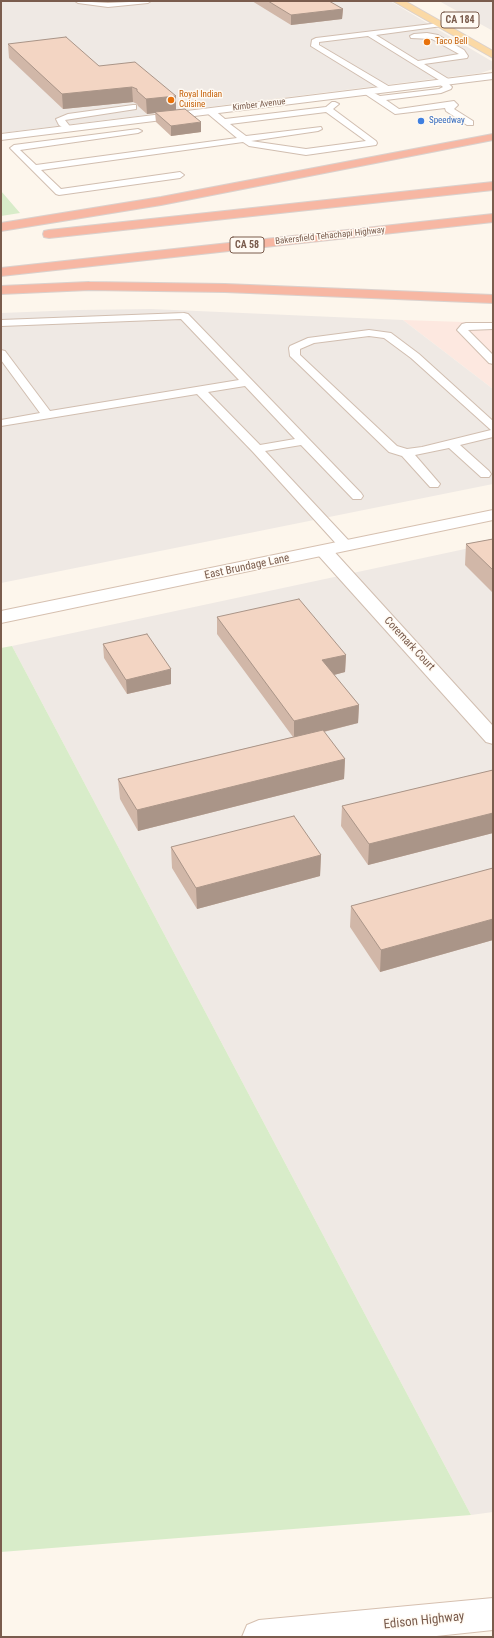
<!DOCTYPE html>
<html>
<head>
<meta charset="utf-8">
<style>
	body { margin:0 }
	#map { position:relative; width:494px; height:1638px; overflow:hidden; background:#fdf6ec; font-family:"Roboto Condensed",sans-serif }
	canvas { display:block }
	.frame { position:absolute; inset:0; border:2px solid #7a5c4d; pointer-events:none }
</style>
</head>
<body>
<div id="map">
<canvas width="494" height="1638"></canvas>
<div class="frame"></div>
</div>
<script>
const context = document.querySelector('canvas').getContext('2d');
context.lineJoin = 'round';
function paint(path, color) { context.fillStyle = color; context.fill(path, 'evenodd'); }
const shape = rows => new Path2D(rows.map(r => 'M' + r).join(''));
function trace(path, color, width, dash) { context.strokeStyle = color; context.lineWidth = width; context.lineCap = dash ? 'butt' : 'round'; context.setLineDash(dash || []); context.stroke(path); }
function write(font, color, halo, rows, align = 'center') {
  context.font = font + ' "Roboto Condensed",sans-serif'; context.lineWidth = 3; context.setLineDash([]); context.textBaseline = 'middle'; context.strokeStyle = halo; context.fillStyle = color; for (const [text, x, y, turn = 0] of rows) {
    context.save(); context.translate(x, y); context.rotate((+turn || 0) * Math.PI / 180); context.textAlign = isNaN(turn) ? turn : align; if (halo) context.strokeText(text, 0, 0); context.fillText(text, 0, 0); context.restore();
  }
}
paint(shape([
	[403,320,493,323,493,389]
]), '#fde8e0');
paint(shape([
	[1,1,390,1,493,62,493,69,481,73,1,133],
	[439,1,493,1,493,31],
	[151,309,403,320,493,389,493,484,1,583,1,313,78,310],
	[493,543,493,1512,471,1515,12,646]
]), '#efe9e4');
paint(shape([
	[1,191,20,213,1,216],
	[12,646,471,1515,1,1552,1,648]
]), '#d8ecc9');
const service = shape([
	[75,1,108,3,151,1,148,3,108,7,78,3,75,1],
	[440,23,442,24,442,26,376,35,418,61,459,54,432,39,411,38,410,36,414,34,427,33,438,35,464,50,468,56,467,58,424,64,450,80,451,82,449,84,452,87,451,89,441,93,386,100,399,109,454,101,458,105,454,109,473,121,473,125,467,125,446,111,445,108,395,114,365,94,365,90,368,90,380,96,439,89,443,87,437,82,439,80,368,36,319,42,319,45,390,87,390,91,384,91,311,46,312,40,316,38,440,23],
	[332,102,335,102,339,104,333,109,376,141,377,143,376,145,306,155,249,146,243,142,41,170,61,189,180,172,184,175,180,178,59,195,56,194,10,148,14,145,138,129,142,131,138,133,20,150,36,165,237,138,207,113,207,109,213,109,225,119,326,107,332,102],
	[326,112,366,141,306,149,251,141,318,131,322,129,321,127,246,136,230,124,326,112],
	[133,105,136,105,136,109,65,120,72,129,68,131,59,125,56,119,68,114,133,105],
	[184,313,188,314,361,493,363,496,361,499,353,499,301,445,265,451,351,543,352,546,351,549,341,549,253,452,197,394,1,426,1,420,40,413,1,360,1,350,5,351,50,411,239,380,181,319,1,326,1,320,184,313],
	[245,386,295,439,260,445,208,392,245,386],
	[466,323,493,323,493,329,468,330,493,355,493,364,489,363,457,330,462,324,466,323],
	[369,330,391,333,419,354,493,421,493,437,460,445,489,471,491,474,489,477,481,477,449,448,415,455,440,484,438,487,430,487,402,456,389,452,290,356,289,348,290,346,308,338,369,330],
	[369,336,384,338,411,358,491,430,422,447,407,449,397,446,300,355,300,349,314,343,369,336]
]);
const minor = shape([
	[493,73,493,79,1,140,1,134,493,73],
	[324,546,330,547,493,726,493,744,486,742,318,555,315,551,318,547,324,546]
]);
const secondary = shape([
	[493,510,493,520,1,623,1,611,493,510],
	[493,1598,493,1630,427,1637,242,1637,247,1625,259,1620,493,1598]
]);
const primary = shape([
	[393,1,405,1,493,51,493,58,393,1]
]);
const motorway = shape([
	[493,134,493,140,161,205,1,231,1,223,161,197,493,134],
	[493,182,493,190,49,238,44,237,43,234,44,231,49,230,493,182],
	[493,214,493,222,1,276,1,268,493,214],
	[89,282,225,284,493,295,493,303,225,292,89,290,1,294,1,286,89,282]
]);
trace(service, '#d1beb0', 2);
trace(minor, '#d1beb0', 2);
trace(secondary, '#d6c0b0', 2);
trace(primary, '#dad1cd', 2);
trace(motorway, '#dad1cd', 2);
paint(service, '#fff');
paint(minor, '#fff');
paint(secondary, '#fff');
paint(primary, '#fbd9a5');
paint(motorway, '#f7b7a3');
paint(shape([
	[252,1,329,1,343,9,342,19,291,25],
	[8,44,99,66,176,96,176,110,201,132,171,136,156,122,155,113,147,114,138,106,137,104,133,102,63,109,9,58],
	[493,539,493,592,492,592,465,565,466,544],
	[217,617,346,655,345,672,334,675,359,705,358,723,324,732,345,759,344,779,138,831,120,799,118,779,293,737,217,634],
	[103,644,171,684,127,694,104,658],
	[493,770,493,833,368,865,341,826,342,806],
	[171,847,321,855,320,876,197,909,172,868],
	[493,868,493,940,380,972,350,927,351,906]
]), '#d1b7a8');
paint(shape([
	[343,9,342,19,291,25,291,15],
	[132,87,133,102,63,109,62,94],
	[176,96,176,111,155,112,155,113,147,114,146,99],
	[201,122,201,132,171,136,171,126],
	[493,577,493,592,492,592],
	[346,655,345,672,322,678,322,660],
	[171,669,171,684,127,694,126,680],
	[359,705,358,723,294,739,294,721],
	[345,759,344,779,138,831,137,810],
	[493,813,493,833,368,865,369,844],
	[321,855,320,876,197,909,196,888],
	[493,919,493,940,380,972,381,950]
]), '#aa9588');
const building = shape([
	[268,1,329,1,343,9,291,15,268,1],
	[66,37,99,66,135,62,176,96,146,99,137,91,137,89,132,87,62,94,8,44,66,37],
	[185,109,201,122,171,126,155,112,185,109],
	[493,539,493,570,466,544,493,539],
	[299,599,346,655,322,660,359,705,294,721,217,617,299,599],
	[147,634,171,669,126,680,103,644,147,634],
	[323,730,345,759,137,810,118,779,323,730],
	[493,770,493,813,369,844,342,806,493,770],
	[294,816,321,855,196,888,171,847,294,816],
	[493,868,493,919,381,950,351,906,493,868]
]);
paint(building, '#f3d5c3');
trace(building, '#aa9588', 1);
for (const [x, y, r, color] of [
	[427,42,4,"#e8710a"],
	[171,100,4,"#e8710a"],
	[421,121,4,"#3f7fe0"]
]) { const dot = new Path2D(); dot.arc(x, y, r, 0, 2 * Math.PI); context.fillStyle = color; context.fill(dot); trace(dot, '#fffaf3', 1.5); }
write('9px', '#c56008', '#fffaf3', [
	["Taco Bell",435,42],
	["Royal Indian",179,95],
	["Cuisine",179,105]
], 'left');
write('9px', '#7a5c4d', '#fffaf3', [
	["Kimber Avenue",259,105,-7],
	["Bakersfield Tehachapi Highway",330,236,-6]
]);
write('9px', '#366cbe', '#fffaf3', [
	["Speedway",429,121]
], 'left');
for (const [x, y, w] of [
	[460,20,38],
	[247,245,34]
]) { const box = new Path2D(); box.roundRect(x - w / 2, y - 8, w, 16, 3); context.fillStyle = '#fffaf3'; context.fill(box); trace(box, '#7a5c4d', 1); }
write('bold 10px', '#7a5c4d', null, [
	["CA 184",460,20],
	["CA 58",247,245]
]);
write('11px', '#7a5c4d', '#fffaf3', [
	["East Brundage Lane",247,567,-12],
	["Coremark Court",409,644,47]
]);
write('13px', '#7a5c4d', '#fffaf3', [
	["Edison Highway",424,1621,-6]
]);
</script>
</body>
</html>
